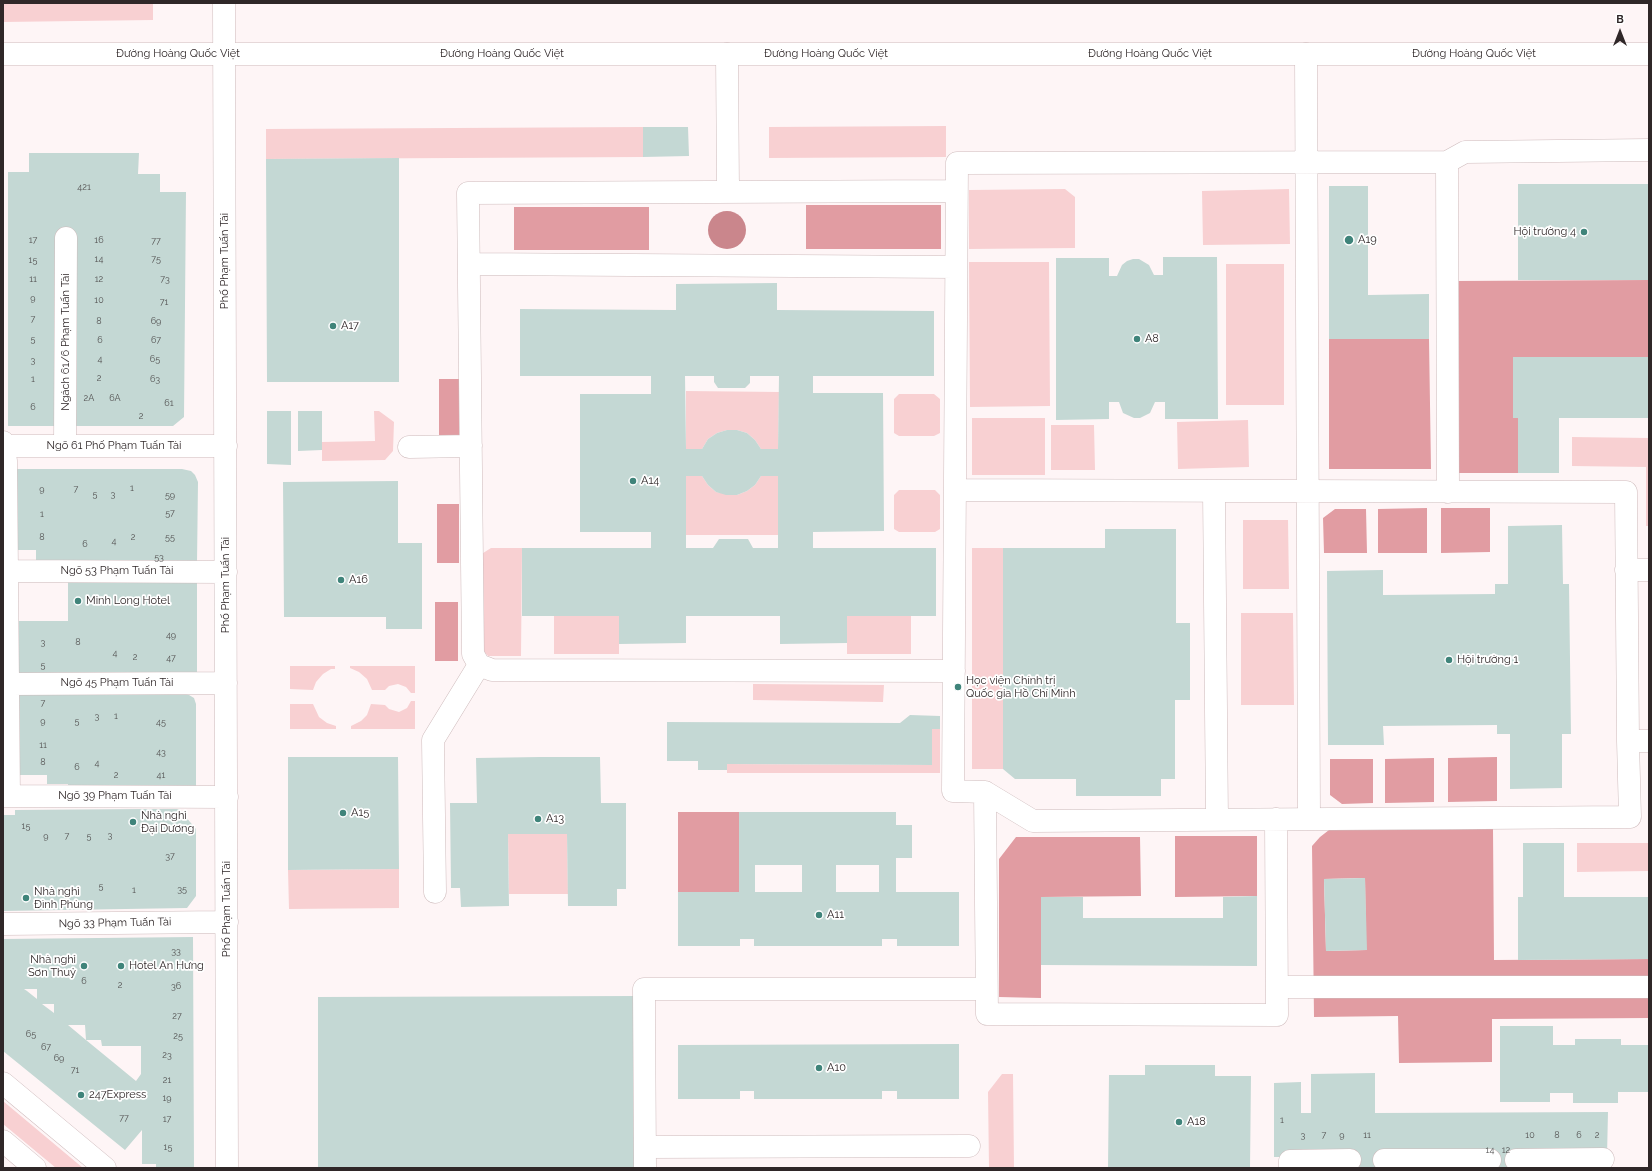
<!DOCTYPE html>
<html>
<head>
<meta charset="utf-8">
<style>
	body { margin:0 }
	#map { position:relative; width:1652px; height:1171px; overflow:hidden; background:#fef5f6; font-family:Raleway,sans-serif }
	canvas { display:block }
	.frame { position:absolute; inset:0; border:4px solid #2f2728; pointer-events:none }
	.north { position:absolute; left:1600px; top:12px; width:40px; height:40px; -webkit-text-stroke:3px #fff; paint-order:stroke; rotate:0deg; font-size:11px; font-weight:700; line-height:16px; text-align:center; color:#2f2728 }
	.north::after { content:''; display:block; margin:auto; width:14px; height:18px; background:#2f2728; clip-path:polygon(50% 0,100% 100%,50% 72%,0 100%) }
</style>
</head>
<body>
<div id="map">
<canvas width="1652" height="1171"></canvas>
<div class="frame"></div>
<div class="north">B</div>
</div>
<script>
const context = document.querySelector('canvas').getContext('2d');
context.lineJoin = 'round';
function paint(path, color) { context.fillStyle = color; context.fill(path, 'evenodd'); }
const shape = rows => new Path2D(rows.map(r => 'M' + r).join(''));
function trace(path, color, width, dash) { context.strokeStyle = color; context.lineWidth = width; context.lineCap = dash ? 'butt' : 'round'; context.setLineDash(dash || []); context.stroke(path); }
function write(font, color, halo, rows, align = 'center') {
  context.font = font + ' Raleway,sans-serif'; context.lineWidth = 3.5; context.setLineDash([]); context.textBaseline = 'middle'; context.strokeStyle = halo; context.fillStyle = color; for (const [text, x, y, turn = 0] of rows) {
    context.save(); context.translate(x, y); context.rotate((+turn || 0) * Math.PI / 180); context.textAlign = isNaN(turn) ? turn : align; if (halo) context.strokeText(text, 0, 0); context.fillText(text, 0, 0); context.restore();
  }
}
paint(shape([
	[3,3,153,4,153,20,3,22],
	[946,126,946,157,769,158,769,127],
	[643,127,643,157,266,159,266,129],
	[1065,189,1075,197,1075,248,969,249,969,190],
	[1289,189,1290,244,1203,245,1202,191],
	[969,262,1049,262,1050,406,970,407],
	[1226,264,1284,264,1284,405,1226,405],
	[686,391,779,392,778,449,761,449,755,440,747,433,737,430,727,430,717,433,708,439,702,449,686,449],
	[899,394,934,394,940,399,940,433,934,436,899,436,894,433,894,399],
	[374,411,379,411,394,422,393,451,385,460,322,461,322,442,375,441],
	[972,418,1045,418,1045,475,972,475],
	[1248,420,1249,467,1178,469,1177,422],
	[1051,425,1094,425,1095,470,1051,470],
	[1572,437,1649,438,1649,526,1646,526,1646,467,1572,466],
	[686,476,702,476,708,485,716,492,737,495,747,491,755,485,761,476,778,476,778,535,686,535],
	[899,490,935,490,940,495,940,529,935,532,899,532,894,529,894,495],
	[1243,520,1288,520,1289,589,1243,589],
	[491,548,522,548,521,656,488,656,480,647,480,555],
	[972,548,1003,548,1003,769,972,769],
	[1241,613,1293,613,1294,705,1241,705],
	[554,616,619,616,619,654,554,654],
	[847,616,911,616,911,654,847,654],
	[290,666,335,666,335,669,331,669,323,674,316,682,313,690,290,689],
	[350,666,415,666,415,693,411,693,406,687,398,684,389,686,385,690,372,690,367,679,359,672,350,668],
	[753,684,884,685,883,702,753,700],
	[411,701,415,701,415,729,351,729,351,726,361,721,367,715,371,704,385,705,389,709,399,712,407,708],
	[313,704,319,717,327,723,336,726,336,729,290,729,290,704],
	[932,729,940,729,940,773,727,773,727,764,931,765],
	[508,834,567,834,568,894,509,894],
	[1577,843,1649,843,1649,871,1577,872],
	[399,869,399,908,289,909,288,870],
	[1002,1074,1013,1074,1014,1168,989,1168,988,1092],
	[3,1101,83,1168,56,1168,3,1124]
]), '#f8d0d2');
paint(shape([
	[806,205,941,205,941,249,806,249],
	[514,207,649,207,649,250,514,250],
	[1649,280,1649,357,1513,357,1513,418,1518,418,1518,473,1456,473,1454,281],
	[1329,339,1429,339,1431,469,1329,469],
	[439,379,461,379,461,437,439,437],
	[437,504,459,504,459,563,437,563],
	[1427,508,1427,553,1378,553,1378,509],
	[1441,508,1490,508,1490,552,1441,553],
	[1335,509,1366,509,1367,553,1324,553,1323,518],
	[435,602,458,602,458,661,435,661],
	[1497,757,1497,801,1448,802,1448,758],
	[1434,758,1434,802,1385,803,1385,759],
	[1330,759,1373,759,1373,803,1342,804,1330,795],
	[678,812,739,812,739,892,678,892],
	[1493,829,1494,960,1649,959,1649,1018,1492,1019,1492,1062,1399,1063,1398,1016,1314,1017,1312,846,1320,837,1329,830],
	[1365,878,1366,950,1326,951,1324,879],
	[1175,836,1257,836,1257,896,1175,897],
	[1016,837,1140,837,1141,896,1041,897,1041,998,999,997,999,859]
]), '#e19ca2');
paint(shape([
	'708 230a19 19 0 1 1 38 0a19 19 0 1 1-38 0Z'
]), '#ca868c');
paint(shape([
	[643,127,688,127,689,156,643,157],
	[29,153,139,153,138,174,160,174,160,192,186,192,184,417,173,426,73,426,72,230,59,230,58,426,8,426,8,172,29,172],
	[399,158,399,382,267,382,266,159],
	[1518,184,1649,184,1649,280,1518,280],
	[1329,186,1368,186,1368,295,1429,294,1429,339,1329,339],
	[1163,257,1217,257,1218,419,1165,419,1165,402,1155,402,1150,413,1140,418,1134,418,1123,413,1119,402,1109,402,1109,419,1056,420,1056,258,1109,258,1109,276,1117,276,1122,265,1127,261,1133,259,1139,259,1149,265,1154,275,1163,275],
	[777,283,777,310,934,311,934,376,813,376,813,393,883,393,884,531,813,532,813,548,936,548,936,616,847,616,847,643,780,644,780,616,686,616,686,643,619,644,619,616,522,616,522,548,651,548,651,532,580,532,580,394,651,394,651,376,520,376,520,309,676,310,676,284],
	[685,376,714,376,714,382,718,388,745,388,750,383,750,376,779,376,778,449,761,449,755,440,747,433,737,430,727,430,717,433,708,439,702,449,686,449],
	[686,476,702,476,708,485,716,492,726,495,737,495,747,491,755,485,761,476,778,476,778,548,753,548,748,539,719,539,713,548,686,548],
	[1513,357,1649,357,1649,418,1559,418,1559,473,1518,473,1518,418,1513,418],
	[267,411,291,411,291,465,267,464],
	[298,411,322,411,322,450,298,451],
	[17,469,182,469,191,471,195,475,198,482,197,563,36,563,36,550,17,550],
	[398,481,398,543,422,543,422,629,386,629,386,617,284,617,283,482],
	[1562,525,1563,584,1569,584,1571,734,1562,734,1562,788,1510,789,1510,734,1497,734,1497,725,1383,726,1384,745,1328,745,1327,571,1383,570,1383,595,1495,594,1495,584,1508,584,1508,526],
	[1105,529,1176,529,1176,623,1190,623,1190,700,1175,700,1175,779,1161,779,1161,796,1076,796,1076,779,1015,779,1003,769,1003,548,1105,548],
	[68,579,197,579,197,675,18,675,18,621,68,621],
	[19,692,183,693,189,695,194,698,196,704,196,786,68,786,68,784,47,784,47,775,19,775],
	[910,715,940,716,940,729,932,729,932,765,727,764,727,770,698,770,698,761,667,761,667,722,900,723],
	[288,757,398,757,399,869,288,870],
	[540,757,600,757,601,803,626,803,626,889,617,889,617,906,568,906,567,834,508,834,509,906,461,907,460,888,451,888,450,803,477,803,476,758],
	[144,809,179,809,196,829,196,896,187,908,3,911,3,815,15,815,15,810],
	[739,812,896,812,896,825,912,825,912,858,896,858,896,892,959,892,959,946,897,946,897,939,882,939,882,946,754,946,754,939,740,939,740,946,678,946,678,892,739,892],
	[755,865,802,865,802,892,755,892],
	[836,865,879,865,879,892,836,892],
	[1523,843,1564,843,1564,897,1649,897,1649,959,1518,960,1518,897,1523,897],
	[1365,878,1367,950,1326,951,1324,879],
	[1257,896,1257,966,1041,965,1041,897,1083,897,1083,918,1223,918,1223,897],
	[193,937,194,1168,156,1168,156,1164,142,1164,142,1130,125,1150,3,1051,3,939],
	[24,989,37,989,37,999,27,991],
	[42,1004,54,1004,54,1013],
	[68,1025,85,1025,86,1040,101,1040,102,1046,141,1046,141,1074,136,1081,86,1040],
	[638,996,638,1168,318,1168,318,997],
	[1500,1026,1553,1026,1553,1045,1575,1045,1575,1039,1621,1039,1621,1045,1649,1045,1649,1092,1618,1092,1618,1103,1573,1103,1573,1093,1550,1093,1550,1102,1500,1102],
	[959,1044,959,1099,897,1099,897,1091,882,1091,882,1099,754,1099,754,1091,740,1091,740,1099,678,1099,678,1045],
	[1145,1065,1215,1065,1215,1076,1251,1076,1250,1168,1108,1168,1109,1075,1145,1075],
	[1375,1073,1375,1113,1608,1112,1607,1156,1516,1168,1303,1168,1332,1157,1274,1157,1274,1083,1301,1082,1301,1113,1311,1113,1311,1074]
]), '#c4d8d4');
const minor = shape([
	[224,3,227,1168],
	[727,54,728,192],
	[1306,54,1309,819],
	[1447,162,1448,492],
	[469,264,956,267],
	[3,442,6,461,9,796],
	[3,446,226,446],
	[65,446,66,238],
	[409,447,471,446],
	[955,490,1626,492,1628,741,1630,817,1033,821,985,792,953,791,957,163,1447,162,1465,152,1649,150],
	[1214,491,1217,820],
	[1626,570,1649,570],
	[7,571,226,572],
	[954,671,492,670,479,665,473,654,468,193,956,191],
	[8,684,226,683],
	[1628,741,1649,741],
	[985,792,987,1014,1277,1015,1276,819],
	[3,796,227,797],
	[435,892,433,740,479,665],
	[3,924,227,922],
	[1277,987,1649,987],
	[3,1083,105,1168],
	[3,1141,35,1168],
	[645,1147,969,1146],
	[1384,1160,1490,1160],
	[1516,1160,1603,1159],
	[645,1168,644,989,986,989],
	[1290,1168,1290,1161,1350,1160]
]);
const major = shape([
	[3,54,1649,54]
]);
trace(minor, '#cebbbc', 23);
trace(major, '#cebbbc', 23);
trace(minor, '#fff', 22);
trace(major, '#fff', 22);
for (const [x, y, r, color] of [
	[1584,232,4,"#3f847a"],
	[1349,240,5,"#3f847a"],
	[333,326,4,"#3f847a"],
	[1137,339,4,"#3f847a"],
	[633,481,4,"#3f847a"],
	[341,580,4,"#3f847a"],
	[78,601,4,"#3f847a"],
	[1449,660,4,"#3f847a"],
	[958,687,4,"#3f847a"],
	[343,813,4,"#3f847a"],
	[538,819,4,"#3f847a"],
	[133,822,4,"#3f847a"],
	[26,898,4,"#3f847a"],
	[819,915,4,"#3f847a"],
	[84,966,4,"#3f847a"],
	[121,966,4,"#3f847a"],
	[819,1068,4,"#3f847a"],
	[81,1095,4,"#3f847a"],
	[1179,1122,4,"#3f847a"]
]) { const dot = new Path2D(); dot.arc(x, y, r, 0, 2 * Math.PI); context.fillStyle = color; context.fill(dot); trace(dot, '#fff', 1.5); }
write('9px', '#545353', null, [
	["421",84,187],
	["17",33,240],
	["16",99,240],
	["77",156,241],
	["14",99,259],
	["75",156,259],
	["15",33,260],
	["11",33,279],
	["12",99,279],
	["73",165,279],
	["9",33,298],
	["10",99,300],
	["71",164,302],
	["7",33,319],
	["8",99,321],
	["69",156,321],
	["5",33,339],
	["6",100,340],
	["67",156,340],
	["4",100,359],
	["65",155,359],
	["3",33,360],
	["2",99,378],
	["1",33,379],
	["63",155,379],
	["2A",89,398],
	["6A",115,398],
	["61",169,403],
	["6",33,407],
	["2",141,416],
	["1",132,488],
	["9",42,489],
	["7",76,489],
	["5",95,494],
	["3",113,494],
	["59",170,495],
	["57",170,513],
	["1",42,514],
	["8",42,537],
	["2",133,537],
	["55",170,537],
	["4",114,541],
	["6",85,544],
	["53",159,557],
	["49",171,635],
	["3",43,642],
	["8",78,642],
	["4",115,653],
	["2",135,657],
	["47",171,658],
	["5",43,665],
	["7",43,703],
	["3",97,716],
	["1",116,716],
	["9",43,721],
	["5",77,721],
	["45",161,722],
	["11",43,745],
	["43",161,752],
	["8",43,762],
	["4",97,763],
	["6",77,767],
	["2",116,775],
	["41",161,775],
	["15",26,826],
	["3",110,835],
	["9",46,836],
	["7",67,836],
	["5",89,836],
	["37",170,856],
	["5",101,886],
	["35",182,889],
	["1",134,890],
	["33",176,951],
	["6",84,981],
	["2",120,985],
	["36",176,986],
	["27",177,1016],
	["65",31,1034],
	["25",178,1036],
	["67",46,1047],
	["23",167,1055],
	["69",59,1058],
	["71",75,1070],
	["21",167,1080],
	["19",167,1098],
	["77",124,1118],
	["17",167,1119],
	["1",1282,1120],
	["3",1303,1135],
	["7",1324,1135],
	["9",1342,1135],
	["11",1367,1135],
	["10",1530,1135],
	["8",1557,1135],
	["6",1579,1135],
	["2",1597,1135],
	["15",168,1147],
	["14",1490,1150],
	["12",1506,1150]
]);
write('11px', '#2f2728', '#fff', [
	["Đường Hoàng Quốc Việt",178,54],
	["Đường Hoàng Quốc Việt",502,54],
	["Đường Hoàng Quốc Việt",826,54],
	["Đường Hoàng Quốc Việt",1150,54],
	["Đường Hoàng Quốc Việt",1474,54],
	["Phố Phạm Tuấn Tài",225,261,-90],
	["Ngách 61/6 Phạm Tuấn Tài",66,342,-90],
	["Ngõ 61 Phố Phạm Tuấn Tài",114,446],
	["Ngõ 53 Phạm Tuấn Tài",117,571],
	["Phố Phạm Tuấn Tài",226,585,-90],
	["Ngõ 45 Phạm Tuấn Tài",117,683],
	["Ngõ 39 Phạm Tuấn Tài",115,796],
	["Phố Phạm Tuấn Tài",227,909,-90],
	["Ngõ 33 Phạm Tuấn Tài",115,923,-1]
]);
write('11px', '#2f2728', '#fff', [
	["Hội trường 4",1576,232,"right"],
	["A19",1358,240],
	["A17",341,326],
	["A8",1145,339],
	["A14",641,481],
	["A16",349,580],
	["Minh Long Hotel",86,601],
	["Hội trường 1",1457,660],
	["Học viện Chính trị",966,681],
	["Quốc gia Hồ Chí Minh",966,694],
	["A15",351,813],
	["Nhà nghỉ",141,816],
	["Đại Dương",141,829],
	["A13",546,819],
	["Nhà nghỉ",34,892],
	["Đình Phùng",34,905],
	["A11",827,915],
	["Nhà nghỉ",76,960,"right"],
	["Sơn Thuỷ",76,973,"right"],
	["Hotel An Hưng",129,966],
	["A10",827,1068],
	["247Express",89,1095],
	["A18",1187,1122]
], 'left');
</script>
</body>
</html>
